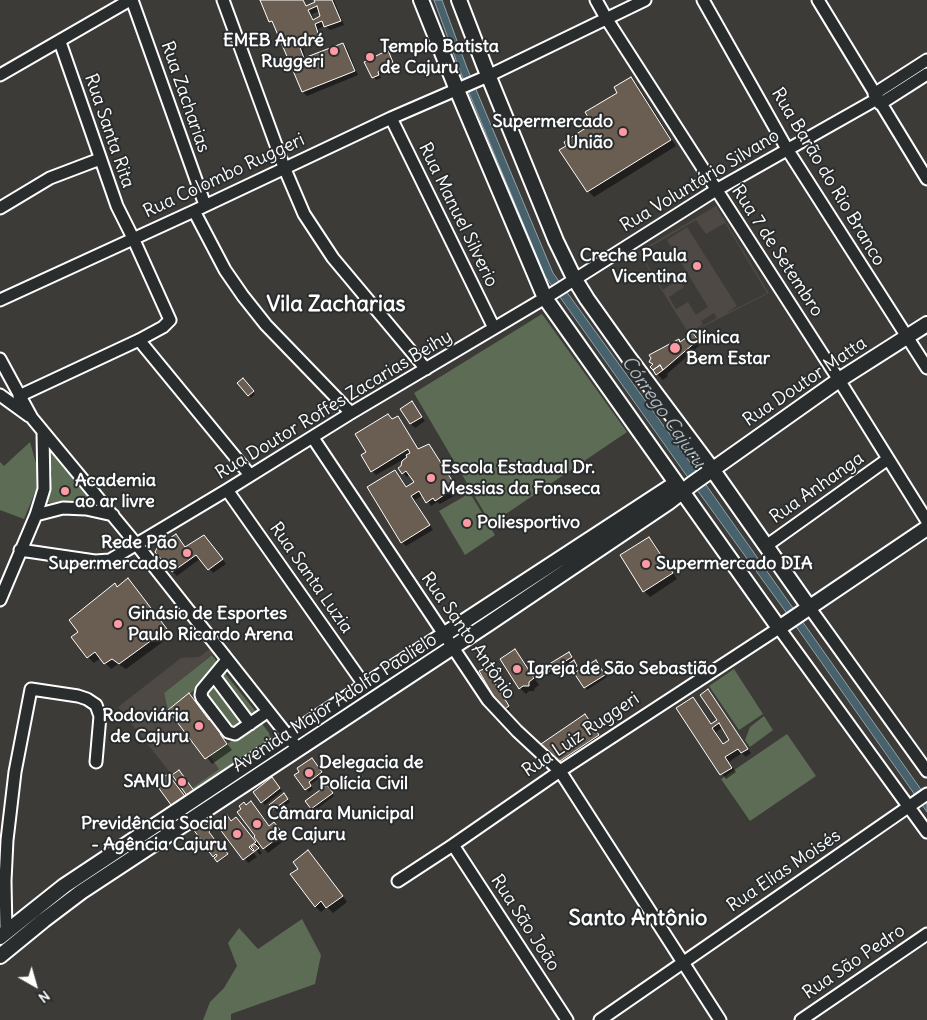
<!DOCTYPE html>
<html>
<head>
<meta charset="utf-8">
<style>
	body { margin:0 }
	#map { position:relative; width:927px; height:1020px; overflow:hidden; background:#3d3b38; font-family:Delius,sans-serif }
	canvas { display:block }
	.north { position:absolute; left:10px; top:960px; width:50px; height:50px; -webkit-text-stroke:4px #2a2d2e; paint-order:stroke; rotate:142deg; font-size:14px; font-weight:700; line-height:20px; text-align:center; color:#fff }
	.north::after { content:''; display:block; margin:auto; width:18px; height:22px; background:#fff; clip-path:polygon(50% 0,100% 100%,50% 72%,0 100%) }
</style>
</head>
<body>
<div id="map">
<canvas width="927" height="1020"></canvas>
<div class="north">N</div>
</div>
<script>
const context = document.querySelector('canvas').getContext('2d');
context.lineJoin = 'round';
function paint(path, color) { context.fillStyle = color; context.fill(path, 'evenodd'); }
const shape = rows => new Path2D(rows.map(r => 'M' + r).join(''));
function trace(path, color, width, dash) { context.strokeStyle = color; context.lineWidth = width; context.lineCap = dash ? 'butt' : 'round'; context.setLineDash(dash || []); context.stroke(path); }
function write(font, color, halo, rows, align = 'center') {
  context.font = font + ' Delius,sans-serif'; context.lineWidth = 4; context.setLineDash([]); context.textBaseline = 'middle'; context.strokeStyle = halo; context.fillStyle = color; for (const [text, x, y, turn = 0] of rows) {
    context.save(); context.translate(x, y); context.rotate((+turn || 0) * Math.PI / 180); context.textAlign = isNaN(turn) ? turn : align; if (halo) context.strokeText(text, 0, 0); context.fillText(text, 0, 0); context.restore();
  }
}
paint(shape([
	[716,206,769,293,689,334,638,252],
	[696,220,706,234,725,223,767,293,725,314,737,306,687,227,667,240,708,307,696,315,688,302,676,309,669,297,684,287,679,279,663,290,640,253],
	[714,313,717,318,693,331,703,324,701,321],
	[215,645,219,649,164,693,168,710,205,759,210,756,220,768,192,788,179,770,172,775,118,707,181,658,199,657]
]), '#4e4944');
paint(shape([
	[542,314,627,432,491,524,414,393],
	[30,442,37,467,38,485,24,519,0,510,0,462,4,466],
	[49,448,92,500,90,504,71,501,50,503,48,502,52,474,47,451],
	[470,493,495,535,465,555,439,511],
	[432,649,435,651,311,733,311,731],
	[212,655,218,663,199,687,168,710,164,693],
	[734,669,763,714,739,730,709,686],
	[223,671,257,713,251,718,220,676],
	[211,687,217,688,241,720,240,726,232,730,206,697,206,690],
	[764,716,773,730,750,747,745,740,750,727],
	[260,721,269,733,270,737,268,743,195,792,192,788,219,769,210,756],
	[787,734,816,776,750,821,721,779],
	[193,807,195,810,68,896,0,947,0,941,65,892],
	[302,919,321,955,315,984,231,1014,231,1020,203,1020,210,1002,224,988,237,966,228,943,239,928,258,949]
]), '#5d6c55');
const water = shape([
	[434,0,442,0,467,68,553,273,692,465,927,798,927,812,783,608,684,472,545,276,460,71,434,0]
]);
paint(water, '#48626d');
trace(water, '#91a1a7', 1);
paint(shape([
	[261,0,303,0,307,6,316,3,315,0,334,0,344,25,330,30,325,26,318,29,322,41,303,49,306,59,343,44,347,48,358,75,307,96,303,92,275,25,270,21],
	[320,11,322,17,314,20,312,14],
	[387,52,396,67,380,75,381,78,376,80,366,62],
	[631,79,637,84,676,146,594,197,588,191,561,151,594,125],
	[697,339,701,344,667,374,668,376,663,380,657,374,652,358,679,341,681,343],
	[242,380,255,394,251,398,238,383],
	[411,402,425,421,415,428,411,424],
	[398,417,419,450,429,445,433,450,458,490,452,493,454,496,440,504,437,502,431,506,423,495,415,500,433,530,406,546,402,542,368,488,395,471,407,488,415,483,410,475,407,477,403,473,402,466,404,459,376,475,372,471,368,452,393,420],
	[649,538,655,544,677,579,650,597,644,591],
	[208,541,226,564,213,573,201,558,177,576,172,571],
	[128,580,172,635,126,669,118,664,111,669,101,658,94,663,88,657,80,632,115,585,118,588],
	[515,651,520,657,539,685,535,688,534,691,529,691,526,694,520,688],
	[571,656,577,668,573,670,569,663,548,676,545,673],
	[596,661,607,677,587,690,585,687],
	[488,672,510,709,506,712,503,710],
	[708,691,751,753,746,757,742,753,729,762,736,772,726,779,677,709,693,698,711,725,718,720],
	[723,727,731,740,724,745,716,732],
	[189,695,210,721,218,725,228,739,225,741,232,750,212,764,170,710],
	[589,720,602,739,562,766,558,762],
	[314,762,324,775,310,785,313,789,309,792,306,789],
	[274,782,282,791,265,805,254,793],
	[330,789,334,796,314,811,312,808],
	[286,797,290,802,277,812,270,805],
	[246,806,255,807,270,827,278,828,286,839,268,853,261,845,257,847,262,853,260,855,255,849,252,851,257,857,248,863,218,824,227,817,253,839,257,836],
	[204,823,211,832,209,833,218,846,220,844,228,855,219,862,205,843],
	[314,858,347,902,333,913,327,907,321,912,315,906]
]), '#0007');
const building = shape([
	[260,0,303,0,306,6,315,2,314,0,332,0,341,21,324,27,322,21,315,24,319,36,299,45,304,58,343,43,355,71,302,92,272,21,269,22,260,0],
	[317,6,320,16,313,20,308,10,317,6],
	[388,50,394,65,378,72,379,75,372,78,364,62,388,50],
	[631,77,671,140,587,192,559,150,566,146,564,142,592,124,585,112,617,93,614,87,631,77],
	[693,333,698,340,663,370,660,365,653,370,650,367,653,364,649,362,651,358,649,355,679,339,680,342,693,333],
	[660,365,663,370,656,375,653,370,660,365],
	[243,378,254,391,248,396,237,383,243,378],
	[412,401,422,417,410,424,400,409,412,401],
	[388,414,392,419,398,416,418,449,429,444,455,485,449,489,450,491,435,501,433,498,426,503,419,491,411,496,430,525,401,543,367,487,395,470,406,487,414,482,406,471,402,474,398,468,401,466,402,461,407,457,406,455,410,453,408,449,371,472,361,455,366,452,355,434,388,414],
	[176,534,185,547,204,535,223,559,208,570,196,555,172,572,155,552,158,546,176,534],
	[649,537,673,573,643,592,620,555,649,537],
	[128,578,167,629,119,664,112,659,104,664,95,652,87,658,71,637,78,632,69,620,115,583,117,587,128,578],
	[515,649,534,678,529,682,529,686,523,686,519,689,500,659,515,649],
	[569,652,572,657,545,674,541,669,569,652],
	[574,660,577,666,572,670,568,664,574,660],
	[596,660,605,675,584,688,574,673,596,660],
	[486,668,509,706,502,711,479,671,486,668],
	[708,689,748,749,741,753,738,749,725,757,732,768,720,775,676,708,693,697,711,724,717,720,700,695,708,689],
	[719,723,729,740,723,744,712,728,719,723],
	[189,693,209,720,212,718,223,732,220,734,227,744,205,759,168,710,189,693],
	[585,714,599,735,557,763,541,744,585,714],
	[312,758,322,772,309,782,311,786,305,790,294,775,299,772,297,768,312,758],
	[179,770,195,792,188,797,172,775,179,770],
	[168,774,187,799,174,809,155,783,168,774],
	[272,777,280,788,261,803,253,792,272,777],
	[327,785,333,793,311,809,305,801,327,785],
	[284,793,288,799,273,810,269,805,284,793],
	[251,801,269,826,274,822,283,834,263,849,254,837,255,836,237,812,241,809,239,806,244,802,246,805,251,801],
	[227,815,231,821,236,817,256,842,249,847,253,851,254,850,251,847,255,844,259,848,243,860,216,824,227,815],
	[204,821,211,830,209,832,218,844,220,843,228,854,217,862,214,858,217,856,216,854,213,857,204,845,207,843,204,844,193,829,204,821],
	[308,850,343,896,326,908,321,901,315,907,290,874,298,869,293,862,308,850]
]);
paint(building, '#6a5d51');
trace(building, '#fff', 1);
const minor = shape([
	[132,0,205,205],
	[223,0,284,167,304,214,333,258,426,369],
	[596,0,606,18,839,380,927,521],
	[703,0,787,149,927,368],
	[818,0,927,179],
	[0,75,130,0],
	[874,94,927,60],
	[880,104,927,74],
	[391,118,494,328],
	[0,208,50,178,100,159],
	[194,211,225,270,243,296,266,325,351,413],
	[0,300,194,211,391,118,488,76,645,0],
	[139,340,250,475],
	[0,359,32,418,137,545,298,749],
	[0,395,29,416],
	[19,396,139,340,163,327,170,320,133,238,117,206,60,42],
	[313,438,488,700,517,731,560,771,720,1020],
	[227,490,365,686],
	[36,515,63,508,86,509,113,515],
	[766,546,888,459],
	[20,550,95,561,110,560,227,490,351,413,550,295,716,190,877,99],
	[0,600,36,515,44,489,43,432],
	[809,607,927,771],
	[227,660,202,690,201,695,202,698,228,732,235,734,267,712],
	[214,676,250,724],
	[453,845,567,1020],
	[398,881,453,845,560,771,779,628,927,832],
	[6,932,5,881,7,840,15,772,31,689,78,696,87,699,96,705,100,716,96,762],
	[600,1020,927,794],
	[801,1020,927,934]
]);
const major = shape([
	[421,0,457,90,545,298,779,628,927,528],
	[459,0,484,65,556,241,574,278,587,299,629,358,712,469,809,607],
	[0,937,64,886,365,686,676,483],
	[0,956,44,920,81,892,488,624,669,502,692,484,839,380,927,324]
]);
trace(minor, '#fff', 15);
trace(major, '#fff', 18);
trace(minor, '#2a2d2e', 11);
trace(major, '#2a2d2e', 14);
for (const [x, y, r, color] of [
	[334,51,5,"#ff9aa2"],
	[370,57,5,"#ff9aa2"],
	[623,132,5,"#ff9aa2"],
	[697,266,5,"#ff9aa2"],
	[675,348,6,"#ff9aa2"],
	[431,478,5,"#ff9aa2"],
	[65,491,5,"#ff9aa2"],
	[467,523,5,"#ff9aa2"],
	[187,553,5,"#ff9aa2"],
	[646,564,5,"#ff9aa2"],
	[118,624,5,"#ff9aa2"],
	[517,669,5,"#ff9aa2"],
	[199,726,5,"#ff9aa2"],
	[309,773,5,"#ff9aa2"],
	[182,782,5,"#ff9aa2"],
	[257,824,5,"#ff9aa2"],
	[237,834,5,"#ff9aa2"]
]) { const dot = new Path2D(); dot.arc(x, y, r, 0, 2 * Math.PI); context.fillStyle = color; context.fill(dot); trace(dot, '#2a2d2e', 2); }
write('bold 18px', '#fff', '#2a2d2e', [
	["EMEB André",324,41,"right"],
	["Ruggeri",324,62,"right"],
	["Templo Batista",380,47],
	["de Cajuru",380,68],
	["Supermercado",613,122,"right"],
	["União",613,143,"right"],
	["Creche Paula",687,256,"right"],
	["Vicentina",687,277,"right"],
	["Clínica",686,338],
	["Bem Estar",686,359],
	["Escola Estadual Dr.",441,468],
	["Messias da Fonseca",441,489],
	["Academia",75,481],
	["ao ar livre",75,502],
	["Poliesportivo",477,523],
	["Rede Pão",177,543,"right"],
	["Supermercados",177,564,"right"],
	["Supermercado DIA",656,564],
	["Ginásio de Esportes",128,614],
	["Paulo Ricardo Arena",128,635],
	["Igreja de São Sebastião",527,669],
	["Rodoviária",189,716,"right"],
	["de Cajuru",189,737,"right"],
	["Delegacia de",319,763],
	["Polícia Civil",319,784],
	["SAMU",172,782,"right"],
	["Câmara Municipal",267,814],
	["de Cajuru",267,835],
	["Previdência Social",227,824,"right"],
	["- Agência Cajuru",227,845,"right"]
], 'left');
write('18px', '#fff', '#2a2d2e', [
	["Rua Zacharias",185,97,71],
	["Rua Santa Rita",109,131,71],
	["Rua Colombo Ruggeri",224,176,-25],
	["Rua Barão do Rio Branco",828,177,59],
	["Rua Voluntário Silvano",700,181,-31],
	["Rua Manuel Silverio",458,215,64],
	["Rua 7 de Setembro",777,251,57],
	["Rua Doutor Matta",805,382,-34],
	["Rua Doutor Roffes Zacarias Beihy",334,405,-31],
	["Rua Anhanga",817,488,-35],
	["Rua Santa Luzia",311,578,55],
	["Rua Santo Antônio",468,636,55],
	["Avenida Major Adolfo Paolielo",335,703,-33],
	["Rua Luiz Ruggeri",581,735,-34],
	["Rua Elias Moisés",784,871,-34],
	["Rua São João",525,923,57],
	["Rua São Pedro",854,962,-34]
]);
write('italic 19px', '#adb8bd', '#2a2d2e', [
	["Córrego Cajuru",663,412,55]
]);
write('bold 22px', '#fff', '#2a2d2e', [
	["Vila Zacharias",336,305],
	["Santo Antônio",638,919]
]);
</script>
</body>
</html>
